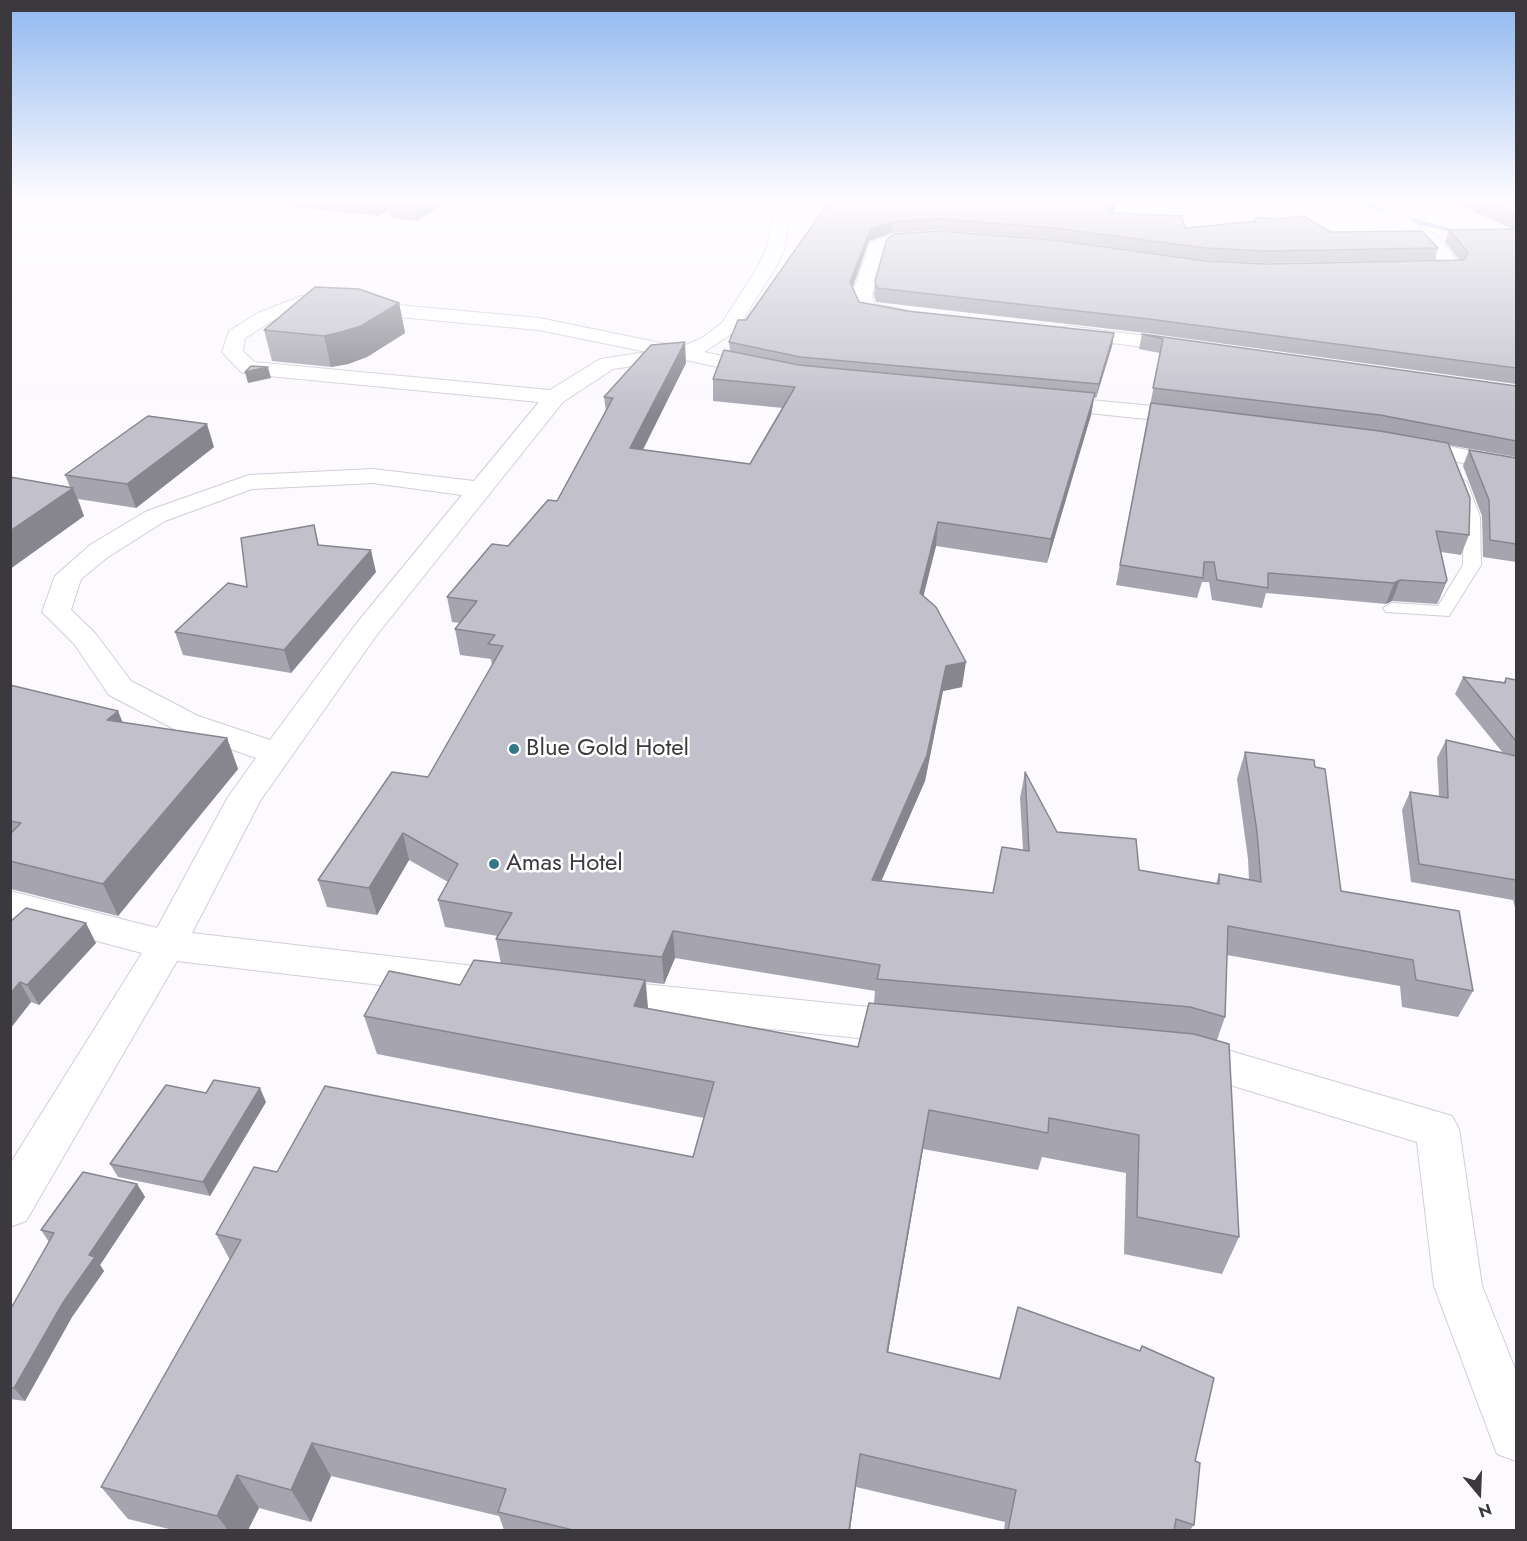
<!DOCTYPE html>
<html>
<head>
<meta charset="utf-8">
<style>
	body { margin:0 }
	#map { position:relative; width:1527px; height:1541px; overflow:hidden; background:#fcf9ff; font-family:Jost,sans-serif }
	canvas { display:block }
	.frame { position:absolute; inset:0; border:12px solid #3b393d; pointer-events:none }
	.north { position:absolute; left:1449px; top:1463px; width:60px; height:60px; -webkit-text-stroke:4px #fff; paint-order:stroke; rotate:161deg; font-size:16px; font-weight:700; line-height:24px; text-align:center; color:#3b393d }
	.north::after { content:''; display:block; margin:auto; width:21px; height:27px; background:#3b393d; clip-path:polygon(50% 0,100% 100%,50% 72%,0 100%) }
</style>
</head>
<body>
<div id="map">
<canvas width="1527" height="1541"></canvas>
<div class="frame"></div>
<div class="north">N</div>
</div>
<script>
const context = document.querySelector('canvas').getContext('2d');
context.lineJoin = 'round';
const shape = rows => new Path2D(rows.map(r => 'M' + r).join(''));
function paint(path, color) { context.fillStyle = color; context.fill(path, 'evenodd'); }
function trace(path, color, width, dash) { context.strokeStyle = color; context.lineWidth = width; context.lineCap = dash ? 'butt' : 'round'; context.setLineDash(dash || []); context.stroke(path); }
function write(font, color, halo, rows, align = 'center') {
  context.font = font + ' Jost,sans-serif'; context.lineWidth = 5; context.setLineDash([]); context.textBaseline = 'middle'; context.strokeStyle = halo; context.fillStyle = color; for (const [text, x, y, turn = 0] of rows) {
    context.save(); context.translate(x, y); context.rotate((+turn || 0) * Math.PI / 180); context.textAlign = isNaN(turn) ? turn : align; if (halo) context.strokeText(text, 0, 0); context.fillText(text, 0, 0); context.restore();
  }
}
paint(shape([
	[1357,200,1367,200,1394,213,1472,234,1468,236,1388,217,1357,200]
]), '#adbef9');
const service = shape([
	[1459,477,1467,482,1480,517,1481,565,1449,616,1386,612,1383,608,1392,603,1438,606,1463,565,1464,517,1451,482,1459,477]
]);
const minor = shape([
	[773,200,789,200,792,206,784,250,777,265,736,331,704,352,770,366,773,371,770,376,762,377,682,359,613,369,563,402,376,636,260,801,192,933,508,970,522,974,528,985,522,996,508,1000,177,961,26,1221,10,1227,10,1164,142,953,10,918,10,891,157,928,228,797,256,758,176,730,109,695,75,645,42,612,55,576,90,545,147,511,249,475,373,469,474,481,539,402,248,374,241,372,222,352,229,331,258,313,301,296,539,318,681,347,702,338,722,323,759,265,766,250,776,206,773,200],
	[303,308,539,330,647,352,600,359,550,390,254,362,243,351,245,338,272,321,303,308],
	[373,483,462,495,356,624,270,740,198,716,131,681,95,633,71,610,81,579,108,557,165,521,252,489,373,483],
	[1420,200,1446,200,1444,203,1404,216,1438,237,1462,267,1459,271,1447,271,1426,245,1383,215,1385,211,1420,200],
	[928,233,937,238,934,242,894,245,884,250,872,295,874,304,910,311,913,315,910,319,903,321,859,312,852,295,870,243,891,235,928,233],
	[1068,326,1186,341,1193,343,1196,347,1193,351,1186,353,1061,336,1058,332,1061,328,1068,326],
	[1049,396,1194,410,1202,412,1205,417,1202,422,1194,424,1041,408,1038,403,1041,398,1049,396],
	[1409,439,1516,459,1516,473,1401,451,1397,446,1401,441,1409,439],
	[604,980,908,1011,922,1015,928,1027,922,1039,908,1043,604,1012,590,1007,584,996,590,985,604,980],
	[1186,1038,1452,1116,1459,1129,1482,1286,1516,1371,1516,1461,1497,1454,1434,1286,1417,1142,1171,1067,1165,1055,1171,1043,1186,1038]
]);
trace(service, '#d2cdd7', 2);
trace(minor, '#d2cdd7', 2);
paint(service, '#fff');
paint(minor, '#fff');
paint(shape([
	[288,200,449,200,417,221,393,218,388,210,378,216,290,207],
	[832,200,1120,200,1112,214,1185,228,1255,221,1256,217,1331,232,1438,248,1435,260,1263,263,1203,260,1052,239,938,230,891,233,869,241,853,287,859,302,907,311,1114,333,1112,346,1096,398,1094,397,1091,415,1047,563,936,546,923,596,962,687,943,691,925,781,881,881,993,893,1023,850,1020,798,1025,772,1057,832,1139,870,1216,884,1219,874,1249,880,1248,859,1237,779,1245,752,1341,891,1473,991,1458,1017,1402,1007,1400,986,1227,955,1225,1017,1217,1040,1239,1237,1222,1274,1124,1254,1126,1173,1042,1157,1038,1170,923,1149,888,1353,999,1379,1018,1307,1140,1351,1142,1346,1195,1461,1194,1525,1190,1530,1004,1530,1005,1522,856,1487,850,1530,504,1530,499,1516,331,1476,311,1522,259,1508,248,1530,173,1530,128,1519,101,1487,230,1260,216,1234,277,1172,693,1157,704,1118,377,1054,364,1016,460,985,501,964,496,939,498,936,445,927,438,900,448,882,409,860,377,915,327,907,318,880,428,777,492,666,491,659,460,655,455,629,460,623,452,622,447,597,508,546,557,501,606,411,604,397,686,363,643,450,750,464,783,408,713,401,713,379,730,351,729,342],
	[675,958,875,991,874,1003,858,1047,648,1009,646,982,664,984],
	[1448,200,1516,200,1516,385,1516,384,1146,333,876,302,874,295,875,281,1206,261,1266,264,1459,260,1445,242,1449,230,1512,229],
	[399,303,405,333,367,357,348,364,331,367,272,361,264,330],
	[1142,334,1516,386,1516,457,1448,445,1469,535,1461,555,1441,552,1447,580,1437,604,1392,601,1386,604,1266,593,1262,608,1212,600,1209,582,1202,582,1197,598,1116,585,1160,353,1139,349],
	[214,447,136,508,78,499,84,516,10,569,10,477,70,487,65,475],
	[1469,450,1516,458,1516,562,1483,557,1482,516,1463,466],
	[314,525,319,545,376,572,291,673,183,655,175,632,247,587],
	[1463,677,1504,682,1506,678,1516,680,1516,911,1513,900,1411,882,1402,810,1410,792,1439,796,1437,758,1446,740,1503,753,1455,694],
	[10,685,123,722,227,738,238,769,118,916,11,889],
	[10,922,96,943,39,1005,31,1002,10,1029],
	[266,1102,210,1196,118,1177,110,1164],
	[137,1184,145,1197,100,1265,104,1271,72,1317,25,1401,10,1399,10,1310,49,1242,41,1230]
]), '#a6a5af');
paint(shape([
	[375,200,386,200,388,210,378,216],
	[413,200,449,200,417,221],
	[1115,200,1120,200,1106,225,1108,213],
	[892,222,891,233,869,241,850,294,850,282,870,230],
	[399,303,405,333,367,357,348,364,331,367,324,336],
	[1114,333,1112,346,1096,398,1099,384],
	[685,342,686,363,632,471,630,448],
	[268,367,271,378,248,383,245,372],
	[1095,393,1091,415,1047,563,1051,539],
	[207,424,214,447,136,508,127,484],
	[73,488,84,516,10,569,10,531],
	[938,522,936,546,918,618,920,593],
	[371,550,376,572,291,673,284,650],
	[1400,580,1392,601,1386,604,1394,583],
	[1447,580,1439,600,1437,604,1445,583],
	[966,662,962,687,943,691,925,781,870,907,872,880,946,666],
	[118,711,131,742,107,720],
	[227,738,238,769,118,916,103,884],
	[403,833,409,860,377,915,369,888],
	[86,923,96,943,39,1005,27,985],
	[673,931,675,958,664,984,662,957],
	[645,980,649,1019,634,1006],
	[20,982,31,1002,10,1029,10,994],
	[260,1088,266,1102,210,1196,203,1182],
	[929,1110,923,1149,882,1387,887,1352],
	[137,1184,145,1197,100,1265,104,1271,72,1317,25,1401,14,1388,89,1255],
	[312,1443,331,1476,311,1522,291,1490],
	[860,1454,850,1530,849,1530],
	[237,1475,259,1508,248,1530,228,1530,217,1516]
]), '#87868e');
const building = shape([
	[832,200,1115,200,1108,213,1182,216,1185,228,1256,221,1256,217,1276,219,1303,216,1331,232,1422,231,1438,248,1266,251,1206,248,1054,228,939,219,892,222,870,230,850,282,859,302,907,311,1114,333,1099,384,800,357,729,342,738,320,746,320,826,206,832,200],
	[1479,200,1516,200,1516,216,1479,200],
	[1516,229,1516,368,1149,319,877,288,875,281,887,239,895,234,939,231,1054,240,1206,261,1266,264,1464,260,1468,252,1449,230,1516,229],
	[315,287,359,289,399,303,361,326,341,332,324,336,264,330,315,287],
	[1142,334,1516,386,1516,441,1380,415,1153,388,1163,339,1142,334],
	[685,342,630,448,750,464,795,387,713,379,724,350,799,365,1095,393,1051,539,938,522,920,593,936,607,966,662,946,666,927,755,872,880,993,893,1002,847,1029,851,1025,772,1057,832,1136,839,1139,870,1219,884,1219,874,1261,882,1257,832,1245,752,1314,760,1315,767,1325,769,1341,891,1459,911,1473,991,1416,980,1413,960,1228,926,1225,1017,1190,1007,877,979,880,965,673,931,662,957,496,939,512,913,438,900,458,864,403,833,369,888,318,880,392,772,428,777,503,646,488,644,495,635,455,629,477,601,447,597,492,544,508,546,548,500,557,501,613,398,604,397,651,345,685,342],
	[251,366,268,367,245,372,251,366],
	[1151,403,1380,431,1448,443,1470,498,1469,535,1436,531,1447,580,1445,583,1400,580,1394,583,1268,573,1268,588,1217,580,1214,562,1204,562,1203,578,1120,565,1151,403],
	[148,416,207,424,127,484,65,475,148,416],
	[1469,450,1516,458,1516,544,1490,540,1489,500,1469,450],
	[10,477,73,488,10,531,10,477],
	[314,525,318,545,371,550,284,650,175,632,228,583,247,587,241,538,314,525],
	[1463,677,1505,683,1506,678,1516,680,1516,741,1463,677],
	[10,685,118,711,107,720,227,738,103,884,10,861,10,834,21,823,10,821,10,685],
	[1446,740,1516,756,1516,880,1419,864,1410,792,1448,798,1446,740],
	[26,908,86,923,27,985,20,982,10,994,10,922,26,908],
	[474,960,645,980,634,1006,858,1047,869,1003,1194,1034,1229,1044,1239,1237,1137,1217,1139,1135,1049,1118,1048,1133,929,1110,887,1352,1000,1379,1018,1307,1140,1351,1142,1346,1214,1378,1195,1461,1200,1463,1194,1525,1176,1519,1174,1530,1008,1530,1016,1490,860,1454,849,1530,573,1530,498,1512,506,1489,312,1443,291,1490,237,1475,217,1516,101,1487,241,1240,216,1234,254,1167,277,1172,325,1086,693,1157,714,1082,364,1016,389,971,460,985,474,960],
	[214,1080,260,1088,203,1182,110,1164,166,1085,206,1093,214,1080],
	[83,1172,137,1184,89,1255,95,1257,62,1304,14,1388,10,1388,10,1310,54,1233,41,1230,83,1172]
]);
paint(building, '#c1c0cb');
trace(building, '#87868e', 1.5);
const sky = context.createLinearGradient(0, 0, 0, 416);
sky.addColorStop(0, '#90b8ef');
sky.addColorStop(0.48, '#fefcff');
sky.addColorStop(1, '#fefcff00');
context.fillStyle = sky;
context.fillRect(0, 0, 1527, 416);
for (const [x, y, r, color] of [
	[514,749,6,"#347788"],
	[494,864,6,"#347788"]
]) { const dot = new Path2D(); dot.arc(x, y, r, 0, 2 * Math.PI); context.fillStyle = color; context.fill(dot); trace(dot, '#fff', 2); }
write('24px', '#3b393d', '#fff', [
	["Blue Gold Hotel",526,749],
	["Amas Hotel",506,864]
], 'left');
</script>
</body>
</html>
